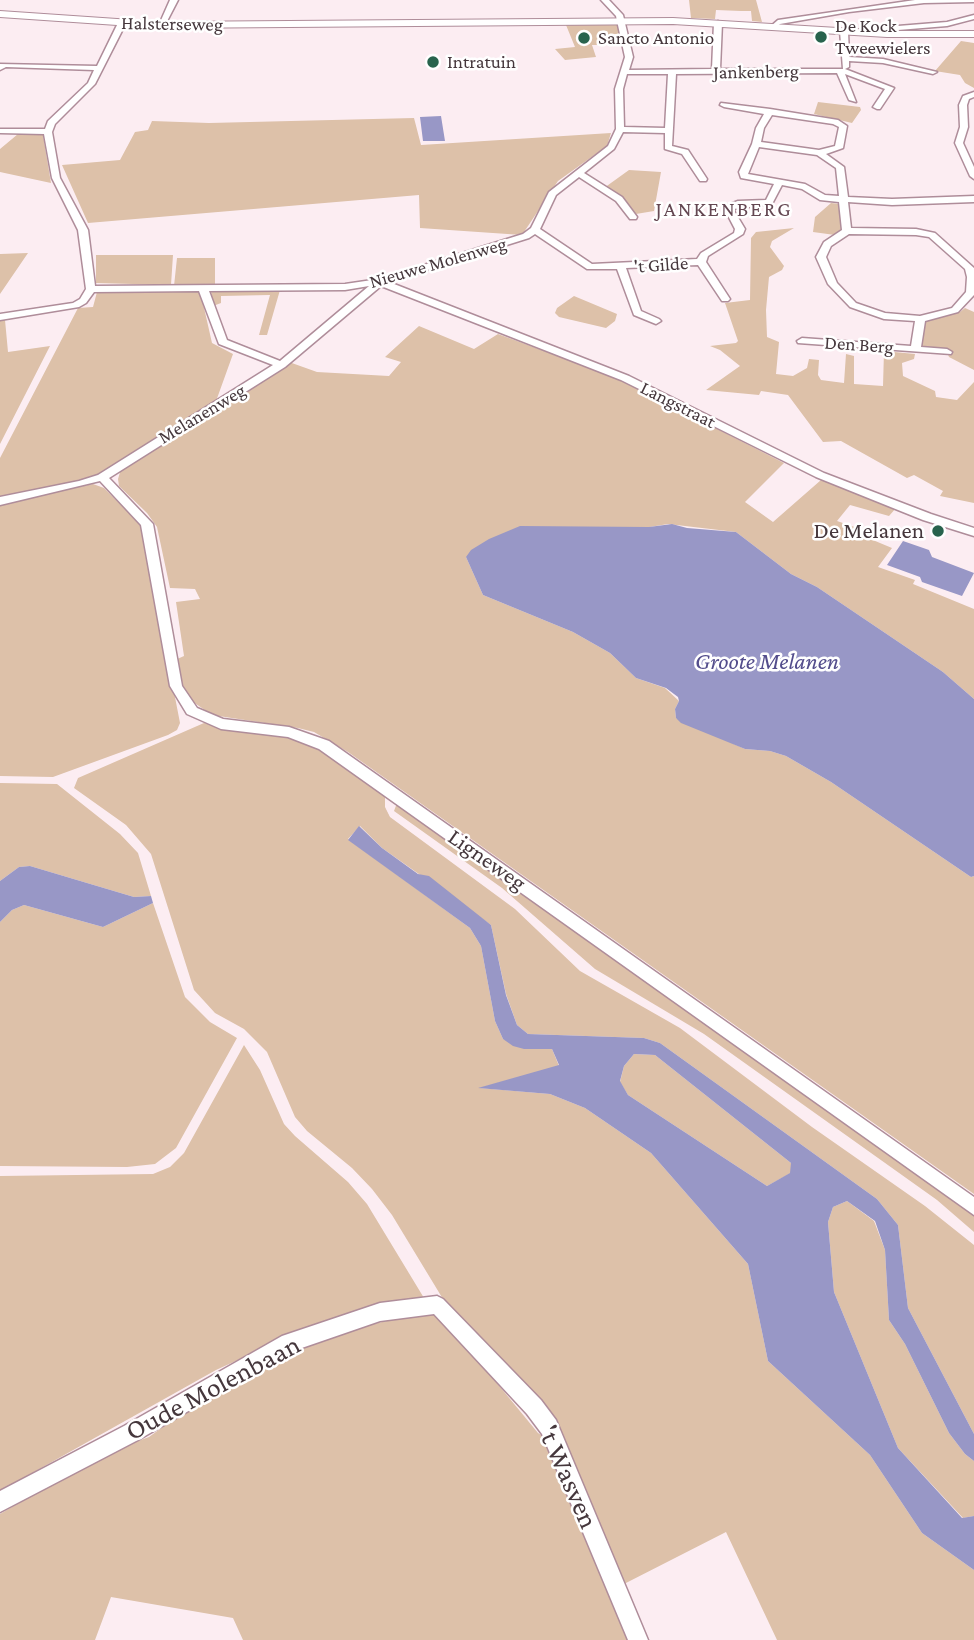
<!DOCTYPE html>
<html>
<head>
<meta charset="utf-8">
<style>
	body { margin:0 }
	canvas { display:block; background:#fcedf2 }
</style>
</head>
<body>
<canvas width="974" height="1640"></canvas>
<script>
const context = document.querySelector('canvas').getContext('2d');
context.lineJoin = 'round';
function paint(path, color) { context.fillStyle = color; context.fill(path, 'evenodd'); }
const shape = rows => new Path2D(rows.map(r => 'M' + r).join(''));
function trace(path, color, width, dash) { context.strokeStyle = color; context.lineWidth = width; context.lineCap = dash ? 'butt' : 'round'; context.setLineDash(dash || []); context.stroke(path); }
function write(font, color, halo, rows, align = 'center') {
  context.font = font + ' "Crimson Pro",serif'; context.lineWidth = 5; context.setLineDash([]); context.textBaseline = 'middle'; context.strokeStyle = halo; context.fillStyle = color; for (const [text, x, y, turn = 0] of rows) {
    context.save(); context.translate(x, y); context.rotate((+turn || 0) * Math.PI / 180); context.textAlign = isNaN(turn) ? turn : align; if (halo) context.strokeText(text, 0, 0); context.fillText(text, 0, 0); context.restore();
  }
}
paint(shape([
	[689,0,756,0,762,22,752,21,751,11,741,11,716,10,715,19,691,18],
	[619,24,621,34,611,34,611,38,600,38,601,45,592,45,596,57,565,60,555,49,575,47,566,25],
	[961,41,974,43,974,88,965,83,960,75,935,71],
	[818,102,860,107,861,110,852,123,814,114],
	[414,118,421,145,611,133,607,146,558,181,522,235,420,228,419,195,88,223,62,165,120,160,135,132,148,130,152,121,209,123],
	[18,134,43,135,51,183,0,172,0,149],
	[629,170,661,172,654,211,636,214,624,199,604,188],
	[831,203,840,204,841,231,835,235,813,232,815,217],
	[794,228,772,241,770,247,784,266,782,270,769,277,766,310,767,337,779,342,776,374,793,376,807,368,809,359,819,360,818,375,821,380,844,383,846,354,854,356,854,384,883,386,884,351,915,354,914,359,902,363,903,376,935,391,936,397,957,400,974,382,974,503,940,496,943,491,914,475,907,478,841,441,823,442,788,395,761,391,759,395,706,390,740,366,720,350,710,346,736,343,738,341,725,303,750,300,751,238,756,232],
	[28,253,0,294,0,254],
	[96,255,173,255,171,285,96,283],
	[177,258,215,258,215,286,174,286],
	[200,290,212,343,233,354,215,404,94,478,0,499,0,458,78,308,93,307,97,292],
	[280,290,267,335,259,335,270,295,221,296,221,303,213,306,211,291],
	[574,296,617,314,615,321,606,328,559,317,555,313,557,308],
	[965,308,974,312,974,370,949,357,947,352,919,347,919,323,960,312],
	[0,320,5,320,8,352,50,346,0,444],
	[419,326,474,349,498,334,571,361,629,384,784,463,745,502,773,522,821,480,896,508,889,516,850,505,837,521,872,533,868,538,892,548,878,567,915,580,913,584,974,609,974,699,943,672,817,587,791,574,736,532,668,524,466,557,483,595,573,632,610,653,636,678,665,688,679,701,675,709,676,718,745,749,770,751,786,756,831,782,971,877,974,876,974,1194,348,752,314,732,298,728,212,715,186,697,175,660,184,656,176,602,200,599,195,589,170,588,157,527,147,513,119,486,118,479,121,469,289,362,317,372,389,376,401,362,385,357],
	[93,484,104,488,142,526,180,723,177,730,168,735,53,777,0,776,0,503],
	[204,723,280,734,324,750,385,796,385,807,390,817,515,909,580,971,680,1028,812,1127,925,1206,974,1245,974,1434,908,1308,898,1225,877,1199,660,1043,644,1038,528,1034,517,1025,506,994,491,925,382,848,360,826,348,839,470,928,481,946,495,1021,503,1039,552,1049,559,1066,480,1088,550,1094,585,1108,651,1153,748,1264,768,1361,870,1455,922,1533,974,1570,974,1640,777,1640,726,1532,624,1584,574,1466,446,1304,392,1215,372,1189,352,1168,307,1131,295,1117,267,1052,244,1029,215,1013,194,990,151,854,126,825,74,788,78,778],
	[0,783,57,784,120,834,138,853,151,896,134,897,30,866,19,867,0,881],
	[397,803,974,1212,974,1232,937,1200,704,1034,595,969,502,888,394,811],
	[153,903,185,997,210,1022,237,1038,176,1148,155,1164,127,1167,0,1166,0,922,12,910,24,905,103,927],
	[244,1045,260,1070,284,1124,295,1136,348,1182,367,1204,424,1298,297,1333,216,1370,0,1491,0,1176,153,1174,170,1167,184,1153],
	[634,1054,655,1055,791,1163,791,1173,767,1186,628,1095,620,1082,624,1066],
	[847,1201,874,1221,885,1250,889,1320,905,1344,949,1433,965,1454,974,1461,974,1516,963,1518,898,1448,834,1292,828,1222,833,1207],
	[421,1312,430,1312,445,1320,538,1433,549,1440,631,1640,243,1640,233,1618,111,1597,95,1640,0,1640,0,1514,103,1454,149,1437,182,1413,316,1339]
]), '#ddc1a9');
paint(shape([
	[441,116,445,141,423,141,420,117],
	[672,524,687,528,736,532,791,574,817,587,943,672,974,699,974,876,971,877,831,782,786,756,770,751,745,749,681,723,676,718,675,709,679,701,678,697,666,688,636,678,610,653,573,632,483,595,466,557,471,550,489,539,520,526,649,527],
	[903,541,929,550,932,557,974,573,962,596,922,582,920,577,887,565],
	[359,826,382,848,418,874,429,876,491,925,506,995,517,1025,528,1034,644,1038,660,1043,877,1199,898,1225,908,1308,974,1434,974,1461,965,1454,949,1433,905,1344,889,1320,885,1250,875,1221,847,1201,833,1207,828,1222,834,1292,898,1448,962,1518,974,1516,974,1570,922,1533,870,1455,768,1361,748,1264,651,1153,585,1108,550,1094,478,1088,559,1065,552,1049,524,1049,513,1046,503,1039,495,1021,481,946,470,928,348,840],
	[634,1054,655,1055,791,1163,790,1173,767,1186,628,1095,620,1081,624,1066],
	[30,866,134,897,151,896,153,903,103,927,24,905,12,910,0,922,0,881,19,867]
]), '#9897c6');
const minor = shape([
	[170,0,178,0,164,27,158,27,170,0],
	[601,0,609,0,623,15,633,57,629,70,712,69,714,23,718,21,722,23,720,69,843,69,840,31,844,29,848,31,849,57,883,59,937,72,933,74,883,63,849,61,849,67,845,69,894,88,880,109,877,109,873,107,885,89,845,74,856,102,849,100,837,73,676,74,672,146,688,150,707,179,706,181,700,181,682,154,665,149,665,133,623,132,614,149,584,173,622,197,637,217,636,219,630,219,616,201,579,177,556,195,540,229,592,264,697,259,701,253,734,233,735,229,724,208,725,206,738,201,766,200,774,184,741,178,739,172,752,144,756,128,764,114,724,107,720,105,721,103,770,109,838,120,847,126,843,148,826,154,844,167,848,197,892,199,974,196,974,202,892,205,848,202,851,228,916,229,935,233,974,268,974,295,958,312,925,321,921,347,947,349,952,352,951,354,798,343,797,341,802,338,911,346,915,321,884,319,850,307,828,284,816,257,824,242,842,230,839,202,820,200,802,189,782,185,772,204,733,209,745,229,743,234,708,256,706,262,730,299,728,301,722,301,698,265,626,268,641,311,659,319,661,321,656,324,634,315,617,269,587,269,535,234,529,238,389,282,629,376,824,473,931,514,974,528,974,536,923,520,816,477,621,380,381,286,285,367,109,478,153,524,182,686,197,708,223,719,289,727,329,741,974,1197,974,1215,319,749,288,737,221,729,187,714,170,686,141,525,100,481,0,505,0,497,79,481,98,475,273,365,219,344,199,291,94,292,86,303,79,307,0,320,0,314,73,303,80,299,86,289,78,230,52,178,44,134,0,133,0,129,45,129,48,121,88,83,94,70,6,67,0,70,0,64,97,66,118,23,122,21,126,23,95,84,55,124,52,132,60,178,88,230,95,286,345,284,379,279,523,234,531,228,549,192,608,146,616,129,615,89,625,57,616,16,601,0],
	[627,74,668,74,665,128,624,127,623,89,627,74],
	[772,115,833,124,839,127,835,146,819,150,761,142,764,128,772,115],
	[759,147,817,155,836,168,839,196,825,195,805,184,748,174,759,147],
	[849,234,916,235,929,237,965,269,967,277,966,292,952,308,920,316,885,313,856,303,837,283,826,257,831,246,849,234],
	[369,286,280,361,227,340,209,291,345,290,369,286],
	[915,0,974,0,974,2,924,3,849,12,780,24,774,29,770,27,778,20,915,0],
	[974,15,974,19,947,26,898,30,894,28,898,26,947,22,974,15],
	[974,92,974,97,969,99,967,105,968,127,963,143,974,167,974,179,970,176,955,143,960,127,959,105,963,96,974,92],
	[437,1296,443,1299,541,1400,556,1420,648,1640,628,1640,542,1434,527,1414,434,1314,380,1321,293,1351,138,1440,0,1512,0,1491,124,1426,282,1336,380,1303,437,1296]
]);
const major = shape([
	[0,11,161,22,673,18,887,31,974,31,974,37,887,37,673,24,161,28,0,17,0,11]
]);
trace(minor, '#af8d9a', 3);
trace(major, '#af8d9a', 2);
paint(minor, '#fff');
paint(major, '#fff');
for (const [x, y, r, color] of [
	[821,37,7,"#28634d"],
	[584,38,7,"#28634d"],
	[433,62,7,"#28634d"],
	[938,531,7,"#28634d"]
]) { const dot = new Path2D(); dot.arc(x, y, r, 0, 2 * Math.PI); context.fillStyle = color; context.fill(dot); trace(dot, '#fff', 2.5); }
write('19px', '#45373c', '#fff', [
	["Halsterseweg",172,24,1],
	["Jankenberg",756,72,-1],
	["Nieuwe Molenweg",438,263,-16],
	["'t Gilde",661,265,-4],
	["Den Berg",859,345,4],
	["Langstraat",678,405,27],
	["Melanenweg",202,414,-31]
]);
write('19px', '#45373c', '#fff', [
	["De Kock",835,26],
	["Tweewielers",835,48],
	["Sancto Antonio",598,38],
	["Intratuin",447,62]
], 'left');
context.letterSpacing = '2px';
write('21px', '#644752', '#fff', [
	["JANKENBERG",724,210]
]);
context.letterSpacing = '0px';
write('23px', '#45373c', '#fff', [
	["De Melanen",924,531]
], 'right');
write('23px', '#45373c', '#fff', [
	["Ligneweg",487,860,35]
]);
write('italic 24px', '#534d8c', '#fff', [
	["Groote Melanen",767,662]
]);
write('28px', '#45373c', '#fff', [
	["Oude Molenbaan",213,1388,-28],
	["'t Wasven",568,1477,66]
]);
</script>
</body>
</html>
